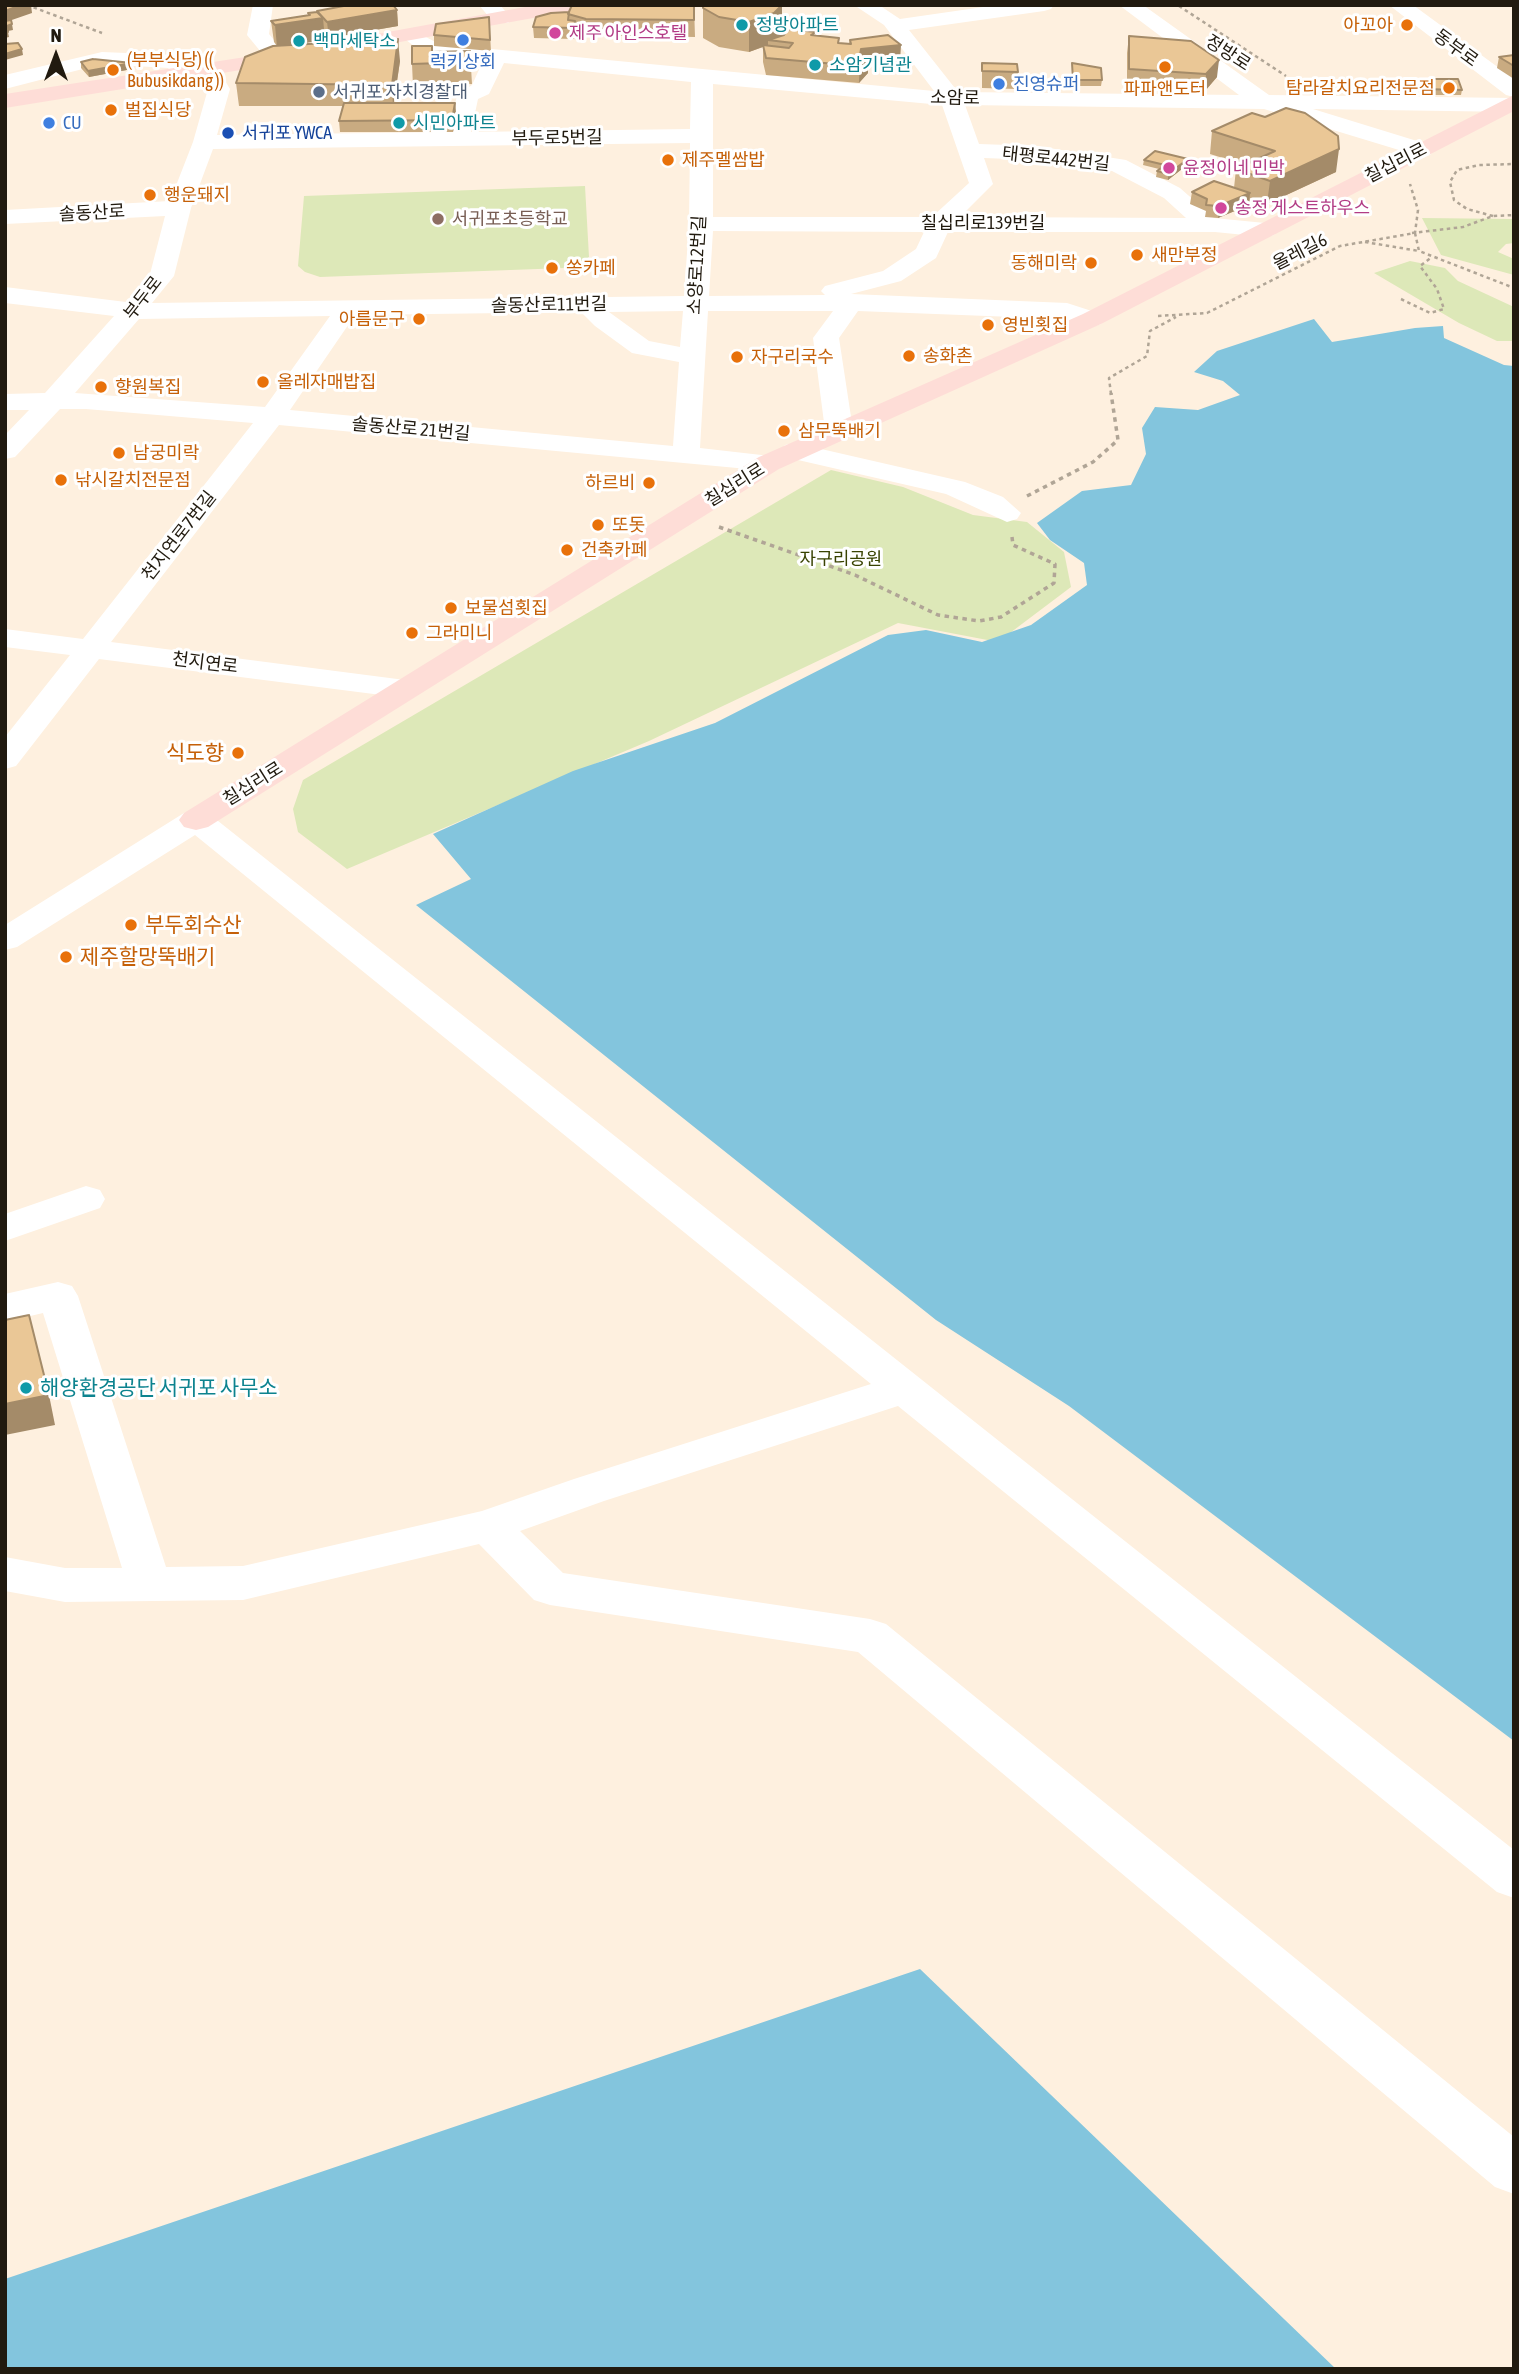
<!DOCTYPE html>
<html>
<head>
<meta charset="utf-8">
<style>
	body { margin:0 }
	#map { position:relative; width:1519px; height:2374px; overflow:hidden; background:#fef0df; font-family:"Asap Condensed",sans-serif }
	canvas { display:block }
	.frame { position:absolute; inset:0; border:7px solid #211a0f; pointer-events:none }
	.north { position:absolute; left:21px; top:21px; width:70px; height:70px; -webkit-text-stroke:5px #fff; paint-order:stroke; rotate:0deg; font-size:19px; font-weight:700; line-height:28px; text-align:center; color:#211a0f }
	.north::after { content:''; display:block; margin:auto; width:24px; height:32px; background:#211a0f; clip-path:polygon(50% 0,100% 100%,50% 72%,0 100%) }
</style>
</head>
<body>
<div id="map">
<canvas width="1519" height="2374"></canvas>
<div class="frame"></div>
<div class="north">N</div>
</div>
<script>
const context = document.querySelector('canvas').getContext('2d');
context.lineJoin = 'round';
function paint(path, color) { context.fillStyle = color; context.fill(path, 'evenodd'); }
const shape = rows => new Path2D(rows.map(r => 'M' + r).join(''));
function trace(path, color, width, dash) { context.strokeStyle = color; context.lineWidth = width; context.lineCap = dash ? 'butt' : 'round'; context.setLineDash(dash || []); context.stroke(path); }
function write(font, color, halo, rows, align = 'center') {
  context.font = font + ' "Asap Condensed","Noto Sans KR",sans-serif'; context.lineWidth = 6; context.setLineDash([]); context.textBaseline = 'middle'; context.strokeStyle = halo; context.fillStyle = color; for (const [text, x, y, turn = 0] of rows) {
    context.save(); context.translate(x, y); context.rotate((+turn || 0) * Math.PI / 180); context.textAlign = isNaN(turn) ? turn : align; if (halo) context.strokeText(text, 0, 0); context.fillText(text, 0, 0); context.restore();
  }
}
paint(shape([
	[585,186,589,257,578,265,565,268,320,277,305,272,298,266,304,196],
	[1422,218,1514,219,1514,243,1506,244,1498,252,1514,259,1514,275,1441,255],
	[1410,261,1445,268,1458,281,1514,307,1514,341,1497,341,1459,323,1374,273],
	[831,470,903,487,973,515,1027,522,1064,552,1071,587,998,642,898,623,649,741,347,869,298,832,293,809,303,780]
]), '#dde8b8');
paint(shape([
	[1314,319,1332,342,1415,328,1443,326,1444,338,1504,365,1514,366,1514,1741,1069,1406,936,1320,416,905,471,879,433,834,573,771,715,723,888,635,926,630,982,642,1031,625,1087,585,1084,563,1050,540,1037,523,1082,491,1131,485,1146,454,1142,428,1155,407,1198,410,1240,395,1223,381,1194,372,1217,351],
	[920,1969,1336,2369,5,2369,5,2279]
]), '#83c5dd');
trace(shape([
	[27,5,102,33],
	[1179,6,1286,76],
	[1493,216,1467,209,1454,200,1450,182,1457,170,1479,165,1514,164],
	[1412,233,1463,227,1493,216,1514,215],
	[1415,233,1419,251,1514,288],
	[1365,242,1419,251],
	[1401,299,1430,313,1444,309,1437,289,1420,266,1432,257],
	[1158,316,1207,313,1340,246,1415,233,1418,210,1410,184],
	[1111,394,1109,378,1147,356,1150,331,1176,317]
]), '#b0a596', 2.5, [3.5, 3.5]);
trace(shape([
	[1027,496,1093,462,1118,440,1111,393],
	[719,527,855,575,938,615,979,621,1001,617,1054,583,1055,564,1013,545,1012,537]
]), '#b0a596', 3.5, [4.5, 4.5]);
paint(shape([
	[253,5,273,5,269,34,289,58,286,63,270,63,247,35,253,5],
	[479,5,500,5,512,19,508,23,494,23,479,5],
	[854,5,879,5,900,19,997,5,1054,5,1051,9,1044,11,909,30,958,92,1239,95,1119,5,1143,5,1269,95,1514,98,1514,112,1313,109,1430,145,1434,150,1430,155,1422,157,1264,109,965,105,979,144,1036,146,1126,160,1180,188,1214,218,1265,223,1274,225,1277,230,1274,235,1265,237,1215,232,948,232,936,258,901,281,851,294,1067,303,1101,314,1105,319,1101,324,1092,327,1065,319,858,311,839,338,853,430,849,436,839,438,829,436,825,430,813,338,833,311,708,311,700,448,779,457,783,463,779,469,769,471,279,425,111,642,405,680,416,682,421,689,416,696,405,698,99,659,16,766,5,769,5,737,70,655,5,647,5,629,83,639,253,423,86,409,60,409,15,457,5,459,5,435,29,410,5,410,5,394,45,393,114,316,5,303,5,287,126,302,150,274,165,216,5,224,5,210,170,201,193,142,208,89,196,69,199,64,207,62,215,64,230,89,217,135,448,132,457,96,472,85,483,61,425,55,400,35,403,30,411,29,439,44,934,91,884,25,854,5],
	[504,63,691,82,690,129,471,132,478,99,489,94,504,63],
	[713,84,942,105,969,183,932,217,713,217,713,84],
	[690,143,689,224,684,296,152,303,174,276,191,208,213,149,690,143],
	[984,158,1036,160,1112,171,1164,198,1186,218,960,217,993,184,984,158],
	[713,231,924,232,916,249,883,271,825,286,821,291,825,295,709,296,713,231],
	[683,311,680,347,649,341,609,312,683,311],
	[581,312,595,326,632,353,679,362,673,446,290,410,355,315,581,312],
	[330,316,265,407,75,393,139,319,330,316],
	[1389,5,1413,5,1514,79,1514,97,1506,95,1389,5],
	[102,52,174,55,182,57,195,72,192,77,184,79,176,77,168,68,102,64,5,89,5,75,102,52],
	[795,443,965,482,1003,497,1021,513,1017,519,1007,522,946,494,785,457,781,451,785,445,795,443],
	[196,810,208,813,1514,1850,1514,1898,1497,1892,898,1406,604,1501,520,1531,563,1573,870,1619,886,1624,1514,2137,1514,2194,1495,2187,858,1652,550,1605,534,1600,479,1544,243,1600,65,1602,5,1591,5,1557,65,1568,122,1568,43,1313,5,1322,5,1294,58,1282,72,1286,78,1296,166,1567,243,1566,482,1511,574,1479,871,1384,195,835,17,947,5,950,5,925,184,813,196,810],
	[86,1186,100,1190,105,1199,100,1208,5,1241,5,1214,86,1186]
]), '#fff');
paint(shape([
	[536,5,582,5,579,9,572,11,278,64,5,108,5,94,278,52,536,5],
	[1514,95,1514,111,1101,324,779,469,208,827,196,830,184,827,179,820,184,813,759,457,1083,314,1514,95]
]), '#feddd7');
paint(shape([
	[694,5,695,37,587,35,576,32,574,39,534,38,533,27,569,12],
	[782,5,781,36,815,36,839,43,849,44,850,40,900,62,868,65,868,73,859,83,766,75,763,62,763,47,749,52,719,47,703,38,703,8],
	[397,10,398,26,329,38,324,33,325,40,288,45,400,61,394,103,455,103,456,114,453,132,340,132,339,121,343,106,239,106,236,83,277,46,274,42,271,21,308,16,308,13],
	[489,17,491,51,434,46,434,35],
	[1129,36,1217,77,1205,91,1127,86,1127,53],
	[470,51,472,84,413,86,412,64,432,52],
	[1514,55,1514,79,1497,68,1499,57],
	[81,62,132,69,89,77,81,68],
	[982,63,1018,72,1017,89,982,88],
	[1072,63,1102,80,1101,86,1073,86],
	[1419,79,1462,90,1461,95,1422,95,1418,84],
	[1252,113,1336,172,1267,204,1250,198,1249,205,1218,218,1205,217,1206,211,1190,204,1192,192,1234,188,1236,169,1245,165,1210,154,1212,131],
	[1188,159,1187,165,1168,180,1156,177,1157,171,1159,169,1143,165,1144,160]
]), '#c9ab81');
paint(shape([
	[21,5,31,5,32,13,6,22,5,11],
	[782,5,782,35,776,41,768,40,768,45,749,52,749,22],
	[397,10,398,26,329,38,327,22],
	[323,18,325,40,277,47,275,25],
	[575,21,576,32,574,39,574,28],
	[12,24,13,30,8,31,7,26],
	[5,32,8,32,9,37,5,38],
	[398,39,400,61,393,107,392,85],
	[901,45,900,62,868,65,868,73,859,83,860,55,861,49],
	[22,49,23,55,5,60,5,54],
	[1219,60,1217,77,1205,91,1206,74],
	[132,63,132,69,89,77,88,71],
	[455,103,456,114,453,132,452,120],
	[1339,149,1336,172,1267,204,1270,181],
	[1188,159,1187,165,1168,180,1168,174],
	[1250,193,1249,205,1218,218,1219,206],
	[49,1395,55,1425,5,1435,5,1404]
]), '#a48b69');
const building = shape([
	[5,5,21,5,5,11,5,5],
	[349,5,393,5,397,10,327,22,317,11,349,5],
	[572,5,694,5,694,20,586,19,568,14,572,5],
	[703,5,782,5,774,13,749,22,719,17,703,8,703,5],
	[317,12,323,18,275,25,271,21,310,15,308,13,317,12],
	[569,12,568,20,575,21,574,28,533,27,536,17,551,13,569,12],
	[489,17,490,40,434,35,436,24,489,17],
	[11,20,12,24,7,26,8,32,5,32,5,21,11,20],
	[787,29,816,32,811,35,839,38,838,43,851,44,850,40,888,35,901,45,861,49,860,55,868,56,859,66,766,58,763,45,789,48,793,43,768,40,784,35,787,29],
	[1129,36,1191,41,1219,60,1206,74,1129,69,1129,36],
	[398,39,392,85,236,83,245,57,273,46,398,39],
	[18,43,22,49,5,54,5,44,18,43],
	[412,46,432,46,432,52,470,51,470,62,412,64,412,46],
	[1514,55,1514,66,1499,57,1514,55],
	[93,59,132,63,88,71,81,62,93,59],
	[982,63,1017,64,1018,72,982,71,982,63],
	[1072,63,1101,68,1102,80,1073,80,1072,63],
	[1419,79,1458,79,1462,90,1423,89,1419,79],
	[344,103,455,103,452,120,339,121,344,103],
	[1286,108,1305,113,1338,136,1339,149,1270,181,1236,169,1275,151,1212,131,1252,113,1265,117,1286,108],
	[1155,151,1188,159,1168,174,1157,171,1165,165,1144,160,1155,151],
	[1214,181,1250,193,1219,206,1206,205,1207,199,1192,192,1214,181],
	[29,1315,49,1395,5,1404,5,1320,29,1315]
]);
paint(building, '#eac796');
trace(building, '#a48b69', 2);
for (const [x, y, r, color] of [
	[742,25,7,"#0f9aa8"],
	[1407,25,7,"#e8710a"],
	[555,33,7,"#d1479c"],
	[463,40,7,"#3f7fe0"],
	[299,41,7,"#0f9aa8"],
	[815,65,7,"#0f9aa8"],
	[1165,67,7,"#e8710a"],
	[113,70,7,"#e8710a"],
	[999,84,7,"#3f7fe0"],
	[1449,88,7,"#e8710a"],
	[319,92,7,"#5c6f8a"],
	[111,110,7,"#e8710a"],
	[49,123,7,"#3f7fe0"],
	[399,123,7,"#0f9aa8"],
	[228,133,7,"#1a4fb4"],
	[668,160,7,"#e8710a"],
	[1169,168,7,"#d1479c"],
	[150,195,7,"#e8710a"],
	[1221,208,7,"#d1479c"],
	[438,219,7,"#8d6e63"],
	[1137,255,7,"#e8710a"],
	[1091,263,7,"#e8710a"],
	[552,268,7,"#e8710a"],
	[419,319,7,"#e8710a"],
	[988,325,7,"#e8710a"],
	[909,356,7,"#e8710a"],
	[737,357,7,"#e8710a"],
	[263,382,7,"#e8710a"],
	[101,387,7,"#e8710a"],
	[784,431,7,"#e8710a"],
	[119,453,7,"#e8710a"],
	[61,480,7,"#e8710a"],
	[649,483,7,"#e8710a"],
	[598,525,7,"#e8710a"],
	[567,550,7,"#e8710a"],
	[451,608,7,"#e8710a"],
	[412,633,7,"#e8710a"],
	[238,753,7,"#e8710a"],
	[131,925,7,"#e8710a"],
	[66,957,7,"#e8710a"],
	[26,1388,7,"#0f9aa8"]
]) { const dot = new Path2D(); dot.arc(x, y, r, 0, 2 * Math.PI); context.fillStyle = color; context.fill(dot); trace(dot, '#fff', 2.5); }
write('18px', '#0d838f', '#fff', [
	["정방아파트",756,25],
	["백마세탁소",313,41],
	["소암기념관",829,65],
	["시민아파트",413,123]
], 'left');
write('18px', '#c56008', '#fff', [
	["아꼬아",1393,25,"right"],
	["(부부식당) ((",127,60],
	["Bubusikdang ))",127,81],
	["탐라갈치요리전문점",1435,88,"right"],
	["파파앤도터",1165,89,"center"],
	["벌집식당",125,110],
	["제주멜쌈밥",682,160],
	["행운돼지",164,195],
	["새만부정",1151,255],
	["동해미락",1077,263,"right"],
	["쏭카페",566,268],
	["아름문구",405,319,"right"],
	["영빈횟집",1002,325],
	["송화촌",923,356],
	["자구리국수",751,357],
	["올레자매밥집",277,382],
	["향원복집",115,387],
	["삼무뚝배기",798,431],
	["남궁미락",133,453],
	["낚시갈치전문점",75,480],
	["하르비",635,483,"right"],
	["또돗",612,525],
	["건축카페",581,550],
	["보물섬횟집",465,608],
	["그라미니",426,633]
], 'left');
write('18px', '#b23c85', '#fff', [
	["제주 아인스호텔",569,33],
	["윤정이네 민박",1183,168],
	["송정 게스트하우스",1235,208]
], 'left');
write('18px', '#211a0f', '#fff', [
	["동부로",1456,48,36],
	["정방로",1228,53,33],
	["소암로",955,98,1],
	["부두로5번길",557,138,-1],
	["태평로442번길",1056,159,6],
	["칠십리로",1396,163,-27],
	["솔동산로",92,213,-3],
	["칠십리로139번길",983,223],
	["올레길6",1300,252,-27],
	["소양로12번길",697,265,-87],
	["부두로",143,298,-52],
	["솔동산로11번길",549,305,-1],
	["솔동산로 21번길",411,429,5],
	["칠십리로",735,485,-32],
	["천지연로7번길",179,536,-52],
	["천지연로",205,663,7],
	["칠십리로",253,784,-32]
]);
write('18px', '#366cbe', '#fff', [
	["럭키상회",463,62,"center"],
	["진영슈퍼",1013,84],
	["CU",63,123]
], 'left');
write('18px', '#4e5e75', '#fff', [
	["서귀포 자치경찰대",333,92]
], 'left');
write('18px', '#164399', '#fff', [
	["서귀포 YWCA",242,133]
], 'left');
write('18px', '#785e54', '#fff', [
	["서귀포초등학교",452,219]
], 'left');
write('18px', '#394302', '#fff', [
	["자구리공원",841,559]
]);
write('21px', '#c56008', '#fff', [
	["식도향",224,753,"right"],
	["부두회수산",145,925],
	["제주할망뚝배기",80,957]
], 'left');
write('21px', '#0d838f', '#fff', [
	["해양환경공단 서귀포 사무소",40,1388]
], 'left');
</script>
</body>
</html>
